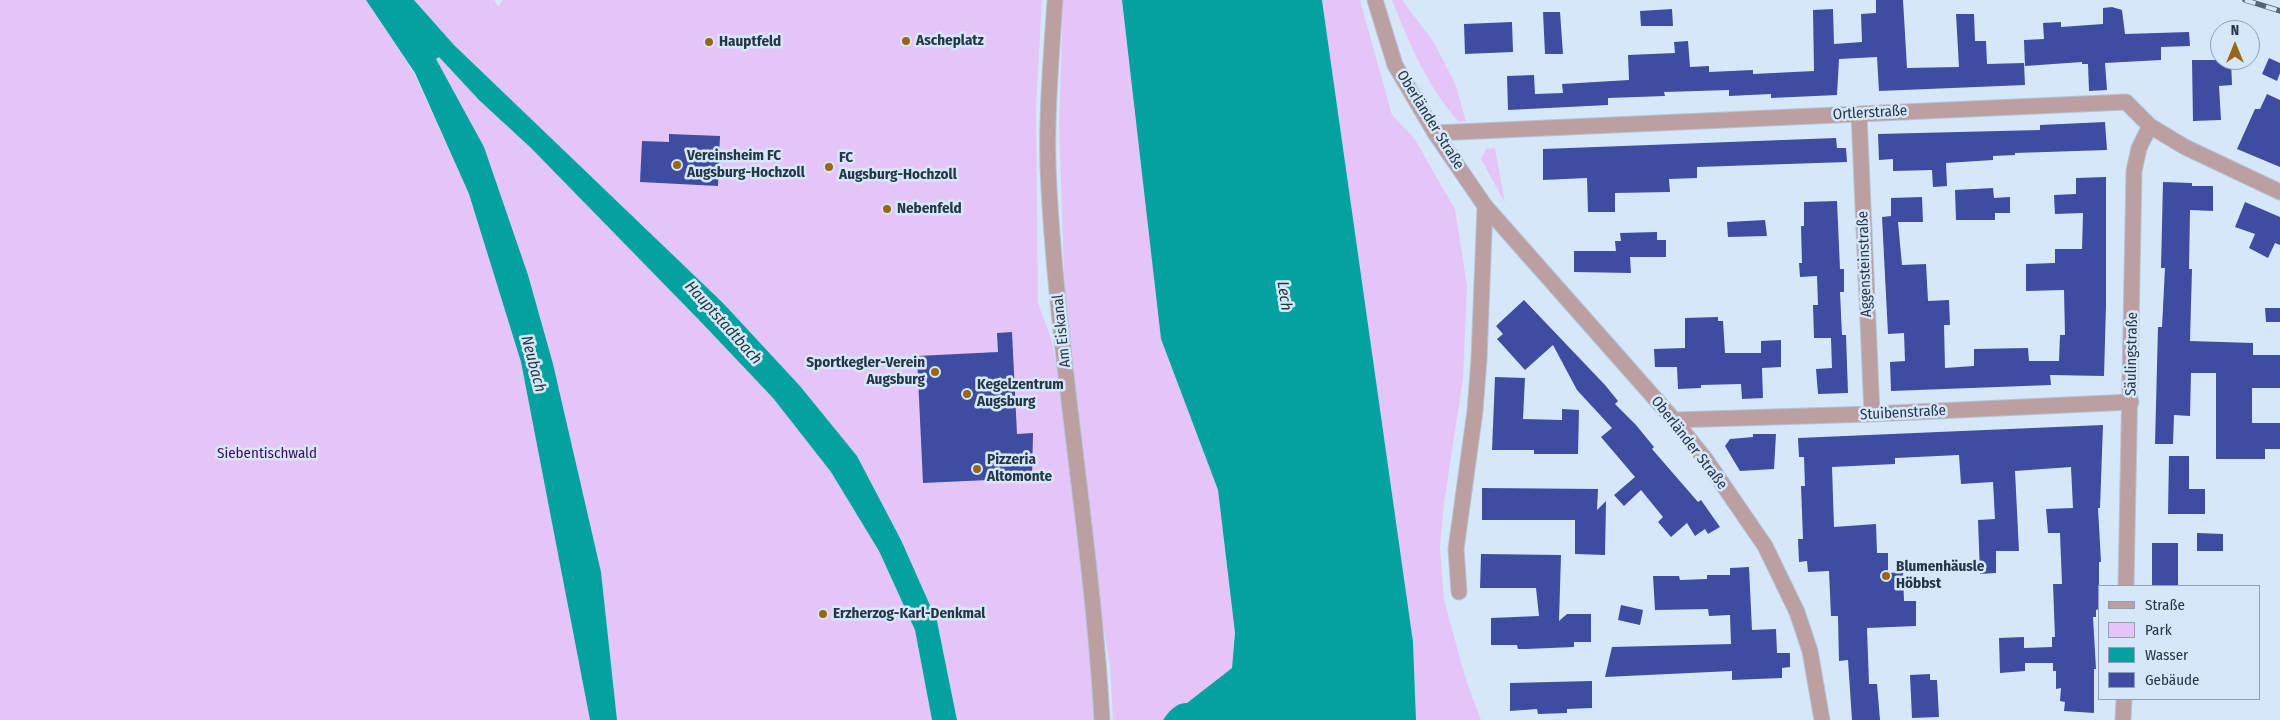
<!DOCTYPE html>
<html>
<head>
<meta charset="utf-8">
<style>
	body { margin:0 }
	#map { position:relative; width:2280px; height:720px; overflow:hidden; background:#d7e7fa; font-family:"Fira Sans Condensed",sans-serif }
	canvas { display:block }
	.legend { position:absolute; left:2098px; top:585px; width:162px; height:115px; box-sizing:border-box; background:#d7e7fa; border:1px solid #90a0b3; margin:0; padding:6px 9px; list-style:none; font-size:15px; color:#263648 }
	.legend li { display:flex; align-items:center; gap:10px; height:25px }
	.legend b { width:25px; border:1px solid #90a0b3 }
	.north { position:absolute; left:2210px; top:20px; width:50px; height:50px; box-sizing:border-box; background:#d7e7fa; border:1px solid #90a0b3; border-radius:50%; rotate:0deg; font-size:14px; font-weight:700; line-height:20px; text-align:center; color:#263648 }
	.north::after { content:''; display:block; margin:auto; width:18px; height:22px; background:#976619; clip-path:polygon(50% 0,100% 100%,50% 72%,0 100%) }
</style>
</head>
<body>
<div id="map">
<canvas width="2280" height="720"></canvas>
<ul class="legend">
<li><b style="height:6px;background:#bc9fa1"></b>Straße</li>
<li><b style="height:14px;background:#e5c5f8"></b>Park</li>
<li><b style="height:14px;background:#03a2a0"></b>Wasser</li>
<li><b style="height:14px;background:#3e4ca1"></b>Gebäude</li>
</ul>
<div class="north">N</div>
</div>
<script>
const g = document.querySelector('canvas').getContext('2d');
g.lineJoin = 'round';
function fillPath(path, color) { g.fillStyle = color; g.fill(path, 'evenodd'); }
function strokePath(path, color, width, dash) { g.strokeStyle = color; g.lineWidth = width; g.lineCap = dash ? 'butt' : 'round'; g.setLineDash(dash || []); g.stroke(path); }
function write(font, color, halo, rows, align = 'center') {
  g.font = font + ' "Fira Sans Condensed",sans-serif'; g.lineWidth = 5; g.setLineDash([]); g.textBaseline = 'middle'; g.strokeStyle = halo; g.fillStyle = color; for (const [text, x, y, turn = 0] of rows) {
    g.save(); g.translate(x, y); g.rotate((+turn || 0) * Math.PI / 180); g.textAlign = isNaN(turn) ? turn : align; if (halo) g.strokeText(text, 0, 0); g.fillText(text, 0, 0); g.restore();
  }
}
fillPath(new Path2D(`
	M0 0H366L414 73 469 194 521 362 590 720H0Z
	M414 0H494L498 7 503 0H1042L1036 108 1038 303 1052 341 1078 493 1099 720H957L937 621 901 540 857 456 800 386 723 303 454 45Z
	M1063 0H1122L1161 339 1218 490 1235 633 1232 668 1187 703C1177 702 1168 712 1163 720H1113L1110 666 1098 595 1065 304 1059 126Z
	M1322 0H1360L1392 115 1414 138 1455 209 1467 286 1463 379 1444 503 1440 547 1444 600 1466 680 1481 720H1416L1413 642Z
	M1392 0H1402L1433 41 1455 83 1466 121 1459 122C1428 88 1409 43 1392 0Z
	M439 57 479 100 531 148 700 321 773 398 831 472 879 551 915 630 932 720H617L601 572 435 59Z
	M1495 148 1505 203 1481 159 1486 149Z`), '#e5c5f8');
fillPath(new Path2D(`
	M366 0H414L454 45 723 303 800 386 857 456 901 540 937 621 957 720H932L915 630 879 551 831 472 773 398 700 321 531 148 479 100 439 57 436 59 484 147 528 275 553 364 601 572 617 720H590L521 362 469 194 415 73Z
	M1122 0H1322L1413 642 1416 720H1163C1168 712 1177 702 1187 703L1232 668 1235 633 1218 490 1161 339Z`), '#03a2a0');
fillPath(new Path2D(`
	M1876 0H1903L1907 68 1959 67 1956 14H1974L1975 41H1986L1987 64 2024 63 2025 85 1879 91 1877 57 1839 59 1837 95 1771 98V94L1729 96V90L1664 92 1665 96 1608 98V105L1508 110 1507 76 1534 75 1535 94 1563 93 1562 84 1629 80 1628 55 1675 53 1674 42 1688 41 1690 67 1709 66V72L1753 70V74L1814 71 1813 10 1833 9 1834 44 1862 42 1861 14 1876 13Z
	M2112 7 2122 10 2125 34 2189 32 2190 46 2161 47V60L2105 63 2107 90 2089 91 2088 64H2082V62L2025 66 2024 40 2044 39 2043 23 2061 22V27L2103 24V8Z
	M1672 9 1673 26H1641L1640 11Z
	M1543 12H1560L1563 54H1545Z
	M1512 22 1513 52 1465 54 1464 24Z
	M2269 58 2280 63V73L2277 81 2262 74Z
	M2192 60H2231L2232 85 2219 86 2221 120 2193 121Z
	M2267 94 2280 100V167L2237 149 2255 109H2260Z
	M2105 122 2107 150 2015 153V155L1993 156V160L1946 163 1947 186 1933 187 1932 170 1893 171V159L1879 160 1878 134 2040 130V125Z
	M669 134 720 136 718 186 640 182 642 141 669 142Z
	M1836 138 1837 148H1846L1847 162 1697 167V178L1669 179 1670 192 1615 193V212H1588L1587 178 1543 180V149Z
	M2106 177V305L2104 376 2050 375 2051 385 1891 391 1890 362 1905 361 1904 333 1888 334 1882 217 1891 216V198L1922 197 1923 222H1898L1902 265 1926 264 1928 301 1949 300 1950 325H1944L1945 368 1974 366V349L2028 348 2029 361H2059L2060 335H2065L2064 290 2026 291V264L2055 263V249H2082L2083 213 2055 214 2054 195 2076 194V178Z
	M2163 182 2192 183V186H2213V211L2190 210 2189 269H2192L2190 341 2253 343V355H2280V388H2252V423H2280V449H2265V459H2216V373H2191L2190 416 2174 415 2173 444H2155L2158 327H2162L2165 268H2161Z
	M1993 188 1994 198 2010 197V213H1995V220H1956L1955 190Z
	M1837 201 1840 269H1844V292H1840L1842 335H1846L1848 393 1818 394 1816 369 1832 368 1831 338H1814L1813 305H1818L1817 276 1800 277 1799 263H1802L1801 226H1804V202Z
	M2245 202 2280 217V245L2275 243 2268 258 2249 248 2255 234 2235 227Z
	M1765 220 1767 236 1728 237 1727 222Z
	M1657 232V240H1666V257H1630L1631 273 1574 272V251H1616L1615 241H1621L1620 233Z
	M1524 300 1605 385 1618 401 1615 404 1636 425 1654 447 1652 449 1698 502 1701 500 1720 527 1708 534 1705 529 1695 536 1687 523 1671 537 1658 522 1663 517 1641 490 1624 506 1614 495 1635 477 1601 437 1612 428 1577 390 1553 345 1525 370 1497 339 1503 334 1496 326Z
	M2265 308H2280V322H2266Z
	M1718 317V321H1723L1725 353H1761V341L1781 340V367L1762 368 1763 398 1742 399 1741 384 1701 385V388L1678 389 1677 367H1655L1654 349 1685 348V318Z
	M1012 332 1017 434 1033 433 1032 478 923 483 917 356 998 352 997 333Z
	M1495 377 1525 378 1523 419 1562 420V409L1579 410 1578 454H1534V450H1492Z
	M2103 425 2100 508H2098L2101 562H2099V609L2096 610V617H2093L2096 669H2094V713L2064 711 2065 702 2060 701 2061 688 2056 689V671H2053V663H2025V671L2000 673 1999 638 2024 637V648L2052 647V637H2055L2053 584H2062L2060 533H2048L2046 509 2073 508 2071 467 2015 471 2019 551H1996V573L1980 574 1978 520 1995 519 1993 482 1961 484 1959 455 1895 458V464L1832 467 1834 527 1876 524 1877 553H1888V573L1903 572 1904 601H1916V626L1867 628 1869 684H1877L1880 720H1852L1848 660 1839 661 1838 616H1831L1829 571 1808 572 1807 561 1799 562 1798 539H1803L1801 486H1805L1804 457H1799L1798 438Z
	M1753 434H1776L1774 469 1740 471 1725 446 1730 439 1753 437Z
	M2169 456H2189V489H2205V514H2168Z
	M1482 488 1598 489 1597 510 1606 501 1605 555 1575 554V520H1482Z
	M2197 533 2223 534V551H2197Z
	M2152 543H2178V585H2152Z
	M1481 554 1561 555 1559 621 1567 614H1591V642H1574V647L1526 649H1518L1517 645H1491V618L1539 616 1536 588H1480Z
	M1749 567 1752 630 1776 629 1777 653H1790V667L1782 668V678L1732 680V671L1605 677 1612 647 1731 644 1730 615 1709 616 1708 609 1655 610 1653 576H1679L1680 580 1707 579V575H1730V568Z
	M1621 605 1643 610 1640 625 1618 620Z
	M1930 674V680H1937L1939 717 1912 718 1910 675Z
	M1592 681V708L1567 709V713L1538 714 1537 709 1510 711V683Z`), '#3e4ca1');
const minor = new Path2D(`
	M1055 0C1051 63 1045 126 1049 189 1059 367 1092 542 1102 720
	M1375 0 1395 65 1435 133 1485 206 1674 420 1706 460 1765 546 1797 612 1810 651 1822 720
	M1859 114 1872 414
	M1435 133 2126 102 2150 126 2185 147 2280 192
	M1674 420 1872 414 2131 402
	M2126 586 2134 171 2139 148 2150 126
	M1459 592 1456 549 1475 411 1479 359 1485 206
	M2123 720 2124 699`);
strokePath(minor, '#b4c4d6', 17);
strokePath(minor, '#bc9fa1', 15);
const rail = new Path2D(`
	M2245 0 2280 11`);
strokePath(rail, '#556578', 5.5);
strokePath(rail, '#d7e7fa', 4, [11]);
for (const [x, y, r, color] of [
	[906,41,5,"#976619"],
	[709,42,5,"#976619"],
	[677,165,5,"#976619"],
	[829,167,5,"#976619"],
	[887,209,5,"#976619"],
	[935,372,5,"#976619"],
	[967,394,5,"#976619"],
	[977,469,5,"#976619"],
	[1886,576,5,"#976619"],
	[823,614,5,"#976619"]
]) { const dot = new Path2D(); dot.arc(x, y, r, 0, 2 * Math.PI); g.fillStyle = color; g.fill(dot); strokePath(dot, '#d7e7fa', 2); }
write('bold 15px', '#263648', '#d7e7fa', [
	["Ascheplatz",916,41],
	["Hauptfeld",719,42],
	["Vereinsheim FC",687,156],
	["Augsburg-Hochzoll",687,173],
	["FC",839,158],
	["Augsburg-Hochzoll",839,175],
	["Nebenfeld",897,209],
	["Sportkegler-Verein",925,363,"right"],
	["Augsburg",925,380,"right"],
	["Kegelzentrum",977,385],
	["Augsburg",977,402],
	["Pizzeria",987,460],
	["Altomonte",987,477],
	["Blumenhäusle",1896,567],
	["Höbbst",1896,584],
	["Erzherzog-Karl-Denkmal",833,614]
], 'left');
write('15px', '#263648', '#d7e7fa', [
	["Ortlerstraße",1870,113,-3],
	["Oberländer Straße",1430,120,58],
	["Aggensteinstraße",1865,264,-92],
	["Am Eiskanal",1062,331,-96],
	["Säulingstraße",2132,354,-89],
	["Stuibenstraße",1903,413,-3],
	["Oberländer Straße",1689,443,52]
]);
write('15px', '#430a5b', '#d7e7fa', [
	["Siebentischwald",267,454]
]);
write('italic 16px', '#1c3837', '#d7e7fa', [
	["Lech",1284,296,82],
	["Hauptstadtbach",723,323,48],
	["Neubach",533,364,75]
]);
</script>
</body>
</html>
